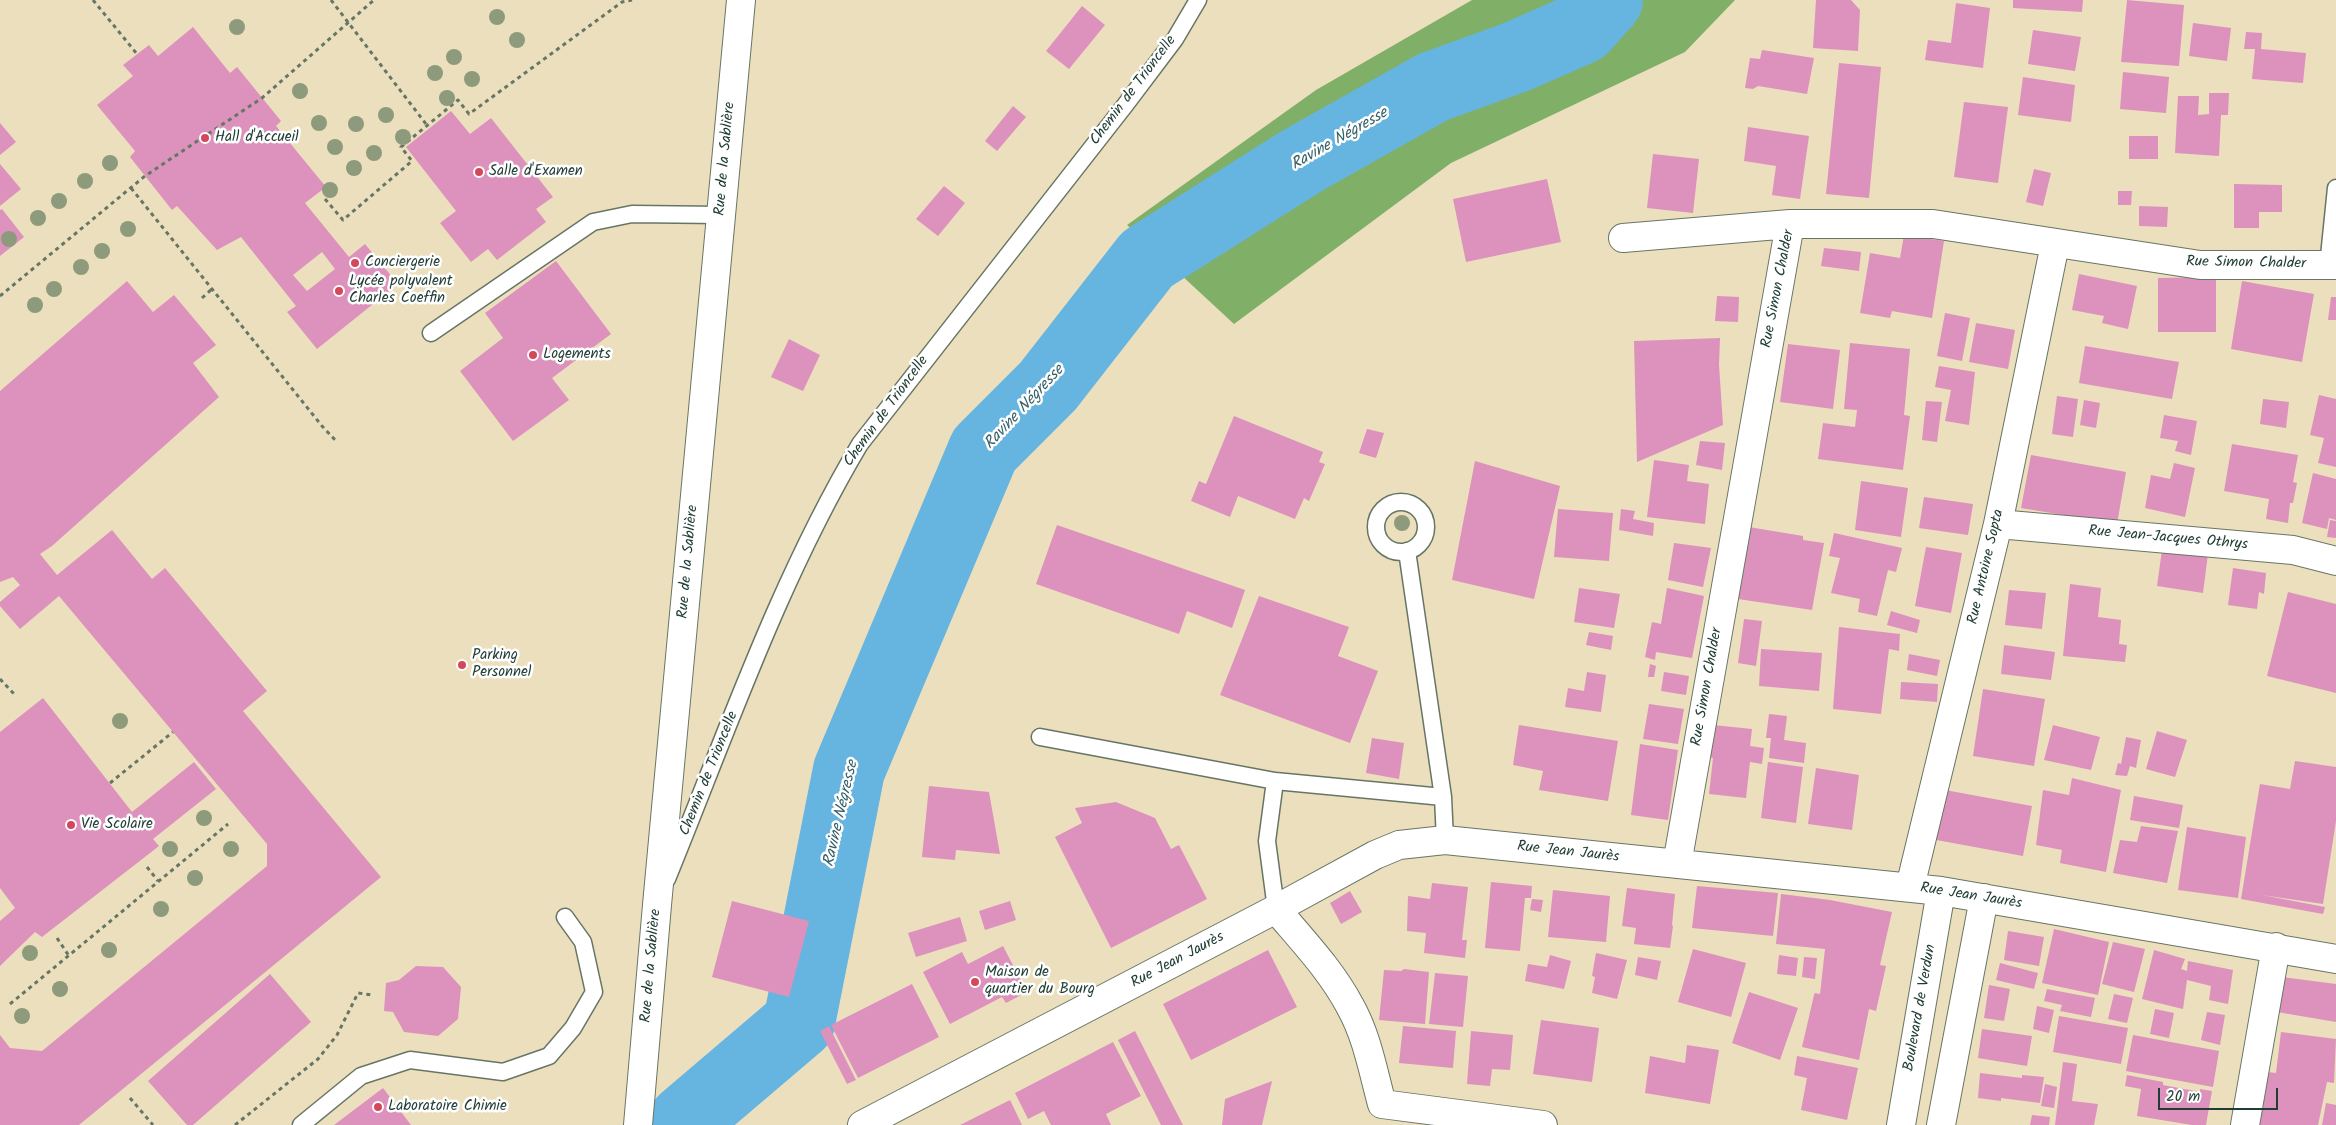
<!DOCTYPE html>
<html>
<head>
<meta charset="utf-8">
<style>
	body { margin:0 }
	#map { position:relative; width:2336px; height:1125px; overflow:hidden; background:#ecdfbd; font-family:Kalam,sans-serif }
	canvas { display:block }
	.scale { position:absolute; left:2158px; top:1088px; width:120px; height:22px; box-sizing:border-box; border:2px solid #1f3d34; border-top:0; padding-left:6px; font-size:15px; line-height:18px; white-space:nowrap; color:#1f3d34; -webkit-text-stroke:4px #fff; paint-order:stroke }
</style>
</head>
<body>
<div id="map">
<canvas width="2336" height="1125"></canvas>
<div class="scale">20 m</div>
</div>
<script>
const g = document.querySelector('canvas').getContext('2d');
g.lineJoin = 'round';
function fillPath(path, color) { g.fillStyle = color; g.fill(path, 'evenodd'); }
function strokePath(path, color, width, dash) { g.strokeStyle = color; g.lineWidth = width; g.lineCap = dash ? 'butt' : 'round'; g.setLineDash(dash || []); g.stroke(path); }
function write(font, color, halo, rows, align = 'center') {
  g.font = font + ' Kalam,sans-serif'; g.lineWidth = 5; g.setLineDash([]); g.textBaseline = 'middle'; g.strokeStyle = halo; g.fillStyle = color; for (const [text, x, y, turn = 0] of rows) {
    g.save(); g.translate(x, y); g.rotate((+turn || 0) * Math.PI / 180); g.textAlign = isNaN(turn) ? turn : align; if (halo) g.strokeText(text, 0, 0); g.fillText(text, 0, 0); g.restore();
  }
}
fillPath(new Path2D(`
	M1472 0H1735L1685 52 1451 163 1234 324 1127 225 1316 90Z`), '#80b068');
strokePath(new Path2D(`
	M684 1121 799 1023 849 770 984 450 1048 386 1147 259 1300 162 1433 87 1516 57 1582 28 1607 0`), '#66b4e0', 72);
fillPath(new Path2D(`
	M1816 0H1851L1860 10 1858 51 1813 48Z
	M2013 0H2083L2082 12 2013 8Z
	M2127 0 2184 5 2179 66 2121 62Z
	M1956 3 1990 8 1983 68 1925 60 1928 40 1951 43Z
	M1082 6 1105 25 1069 69 1046 51Z
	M2193 23 2231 28 2227 61 2189 56Z
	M193 27 230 73 237 67 281 121 276 126 326 187 305 203 349 257 365 244 398 284 317 349 287 312 296 306 241 237 217 250 177 206 172 210 130 157 135 151 97 105 133 76 123 65 149 45 158 56ZM322 252 335 269 307 291 293 275Z
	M2033 30 2081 37 2075 71 2028 64Z
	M2246 32 2262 33 2261 49 2306 53 2303 83 2252 79 2255 49H2244Z
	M1762 50 1814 58 1807 94 1758 86 1753 89 1745 88 1750 58 1760 59Z
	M1839 63 1881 67 1869 198 1826 194Z
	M2123 72 2169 77 2166 113 2120 109Z
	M2023 77 2075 85 2071 122 2018 115Z
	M2209 93H2229L2228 115H2221L2219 156 2175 153 2178 96H2199L2198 115 2209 114Z
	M1964 102 2008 107 1998 183 1954 177Z
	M1013 106 1026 117 997 151 985 141Z
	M451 111 470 134 491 118 553 197 536 209 546 222 497 260 488 249 471 262 440 223 456 211 406 147Z
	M0 123 16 142 0 155Z
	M1748 127 1809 136 1800 199 1772 195 1776 166 1744 161Z
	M2129 136H2158V159H2129Z
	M1653 154 1699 159 1693 213 1647 208Z
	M0 164 21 189 0 206Z
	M2034 169 2051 173 2043 206 2026 202Z
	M1547 179 1561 242 1466 262 1453 199Z
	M2234 184 2282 185V212H2259V228H2234Z
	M944 186 965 203 938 236 916 219Z
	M2118 191H2132L2131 205H2118Z
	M2139 206 2168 207 2167 227 2139 226Z
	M2 209 24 237 0 256V210Z
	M1904 235 1944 241 1932 318 1892 311 1890 318 1860 313 1870 253 1900 258Z
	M1824 248 1861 252 1859 271 1821 266Z
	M556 261 611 334 552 378 569 400 513 441 460 371 503 338 485 313Z
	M2079 274 2137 286 2128 329 2102 323 2104 316 2072 310Z
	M2216 277V332H2158V278Z
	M127 281 153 312 174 295 216 345 193 363 219 397 52 546 40 554 57 575 112 530 152 579 165 568 267 691 243 711 381 877 79 1125H0V1035L10 1048 42 1051 267 866V844L59 596 20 629 0 606V602L20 585 13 577 0 582V391Z
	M2242 281 2314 294 2302 362 2231 349Z
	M1717 296 1739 297 1738 322 1715 321Z
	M2331 297H2336V320H2328Z
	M1945 313 1970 318 1962 361 1937 356Z
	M1976 323 2015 330 2008 369 1969 362Z
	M1720 338 1719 365 1723 425 1637 462 1634 341Z
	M789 339 820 355 803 391 771 377Z
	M1850 343 1910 349 1904 415 1910 416 1903 470 1818 459 1823 423 1855 427 1857 410 1844 409Z
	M1788 344 1840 350 1833 409 1780 402Z
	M2085 346 2179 362 2172 399 2079 383Z
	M1939 366 1975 372 1969 425 1945 421 1951 390 1935 387Z
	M2319 395 2336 399V467L2318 463 2324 438 2310 435Z
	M2057 396 2078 399 2073 437 2052 434Z
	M2263 399 2289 402 2286 428 2260 424Z
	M2084 400 2100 403 2096 428 2080 425Z
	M1926 401 1942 402 1937 442 1922 440Z
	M2164 415 2197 421 2191 455 2175 451 2178 441 2160 438Z
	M1234 416 1323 452 1319 462 1325 464 1309 501 1304 498 1295 519 1238 496 1230 517 1191 501 1199 481 1206 484Z
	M1367 429 1384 433 1376 458 1359 453Z
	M1700 441 1725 443 1722 470 1696 465Z
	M2232 444 2298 455 2293 482 2297 483 2293 503H2290L2288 523 2266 519 2269 499 2224 491Z
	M2031 455 2126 472 2117 524 2021 508Z
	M1654 460 1689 465 1687 481 1709 484 1705 524 1647 517Z
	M1475 461 1560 486 1534 599 1452 580Z
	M2174 463 2195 468 2185 517 2145 508 2151 475 2170 479Z
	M2313 473 2336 479V520L2329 518 2327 529 2302 523Z
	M1861 481 1908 488 1901 537 1855 530Z
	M1924 497 1973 504 1968 535 1919 528Z
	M1558 509 1613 513 1609 561 1554 557Z
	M1621 509 1635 511 1633 519 1654 523 1653 536 1619 530Z
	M2330 520 2336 521V538L2327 537Z
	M1057 525 1245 590 1232 628 1187 611 1179 634 1036 584Z
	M1749 527 1803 536V540L1824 543 1812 610 1738 599Z
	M1834 533 1902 548 1896 572 1888 570 1877 616 1858 612 1860 599 1831 593 1840 558 1829 556Z
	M1674 543 1711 548 1703 587 1668 580Z
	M1926 547 1962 553 1951 613 1915 606Z
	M2162 550 2208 554 2203 593 2157 586Z
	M2233 568 2266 573 2264 594 2259 592 2257 609 2228 605Z
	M2070 584 2101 588 2098 617 2121 620 2119 644 2127 645 2125 662 2063 656Z
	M1579 588 1620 594 1614 628 1574 622Z
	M1667 588 1704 596 1692 658 1656 652 1655 660 1645 657 1652 622 1661 624Z
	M2009 590 2046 593 2042 629 2005 625Z
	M2288 592 2336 604V693L2267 676Z
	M1259 596 1349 627 1338 656 1378 671 1350 743 1220 695Z
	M1891 611 1920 620 1917 633 1887 625Z
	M1744 619 1762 621 1756 666 1738 663Z
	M1839 627 1900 634 1899 651 1889 649 1881 714 1833 709Z
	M1589 632 1613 636 1611 650 1586 645Z
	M2004 645 2055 652 2051 680 2001 674Z
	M1761 649 1822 653 1819 691 1759 686Z
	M1909 654 1940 660 1937 676 1907 670Z
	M1650 664 1656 666 1654 677H1648Z
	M1587 672 1606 675 1601 712 1565 707 1568 688 1584 691Z
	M1664 672 1689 676 1686 695 1661 691Z
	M1901 682 1938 684 1937 702 1900 699Z
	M1983 689 2045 699 2034 766 1973 756Z
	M43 698 132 812 194 762 216 789 153 839 159 846 42 937 35 932 0 966V921L15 908 0 888V732Z
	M1649 704 1684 709 1678 744 1643 739Z
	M1769 714 1787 716 1784 740 1806 743 1804 763 1769 758 1771 738H1766Z
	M1519 725 1618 741 1608 801 1539 790 1543 771 1513 765Z
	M1713 725 1752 729 1750 746 1764 748 1762 764 1750 762 1746 798 1709 794 1713 758 1709 757Z
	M2053 725 2100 737 2091 770 2044 760Z
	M2157 731 2187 740 2175 777 2146 769Z
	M2126 737 2141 740 2136 768 2130 766 2127 776 2115 775 2118 763 2121 764Z
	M1372 738 1404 743 1399 779 1366 773Z
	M1640 744 1678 750 1668 820 1631 815Z
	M2295 761 2336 767V821L2323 904 2262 895 2325 907 2323 914 2241 899 2260 784 2290 789Z
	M1768 762 1803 767 1796 823 1761 818Z
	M1816 768 1859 775 1852 830 1808 824Z
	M2072 778 2121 790 2106 872 2060 863 2062 850 2036 845 2043 790 2069 795Z
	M929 786 989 792 1000 854 956 850 955 860 922 857Z
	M1945 790 2032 806 2023 856 1931 839Z
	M2134 796 2183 805 2179 828 2130 820Z
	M1116 802 1155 818 1171 849 1179 845 1207 899 1111 948 1055 837 1082 823 1075 808Z
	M2141 826 2178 831 2167 883 2113 873 2120 840 2137 842Z
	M2187 827 2246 837 2238 898 2178 890Z
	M1491 882 1532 886 1531 898H1525L1520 951 1485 948Z
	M1432 883 1468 887 1462 940H1467L1465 958 1424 953 1426 933 1407 931 1408 896 1430 899Z
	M1697 886 1778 893 1773 936 1692 928Z
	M1627 888 1675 894 1672 925 1673 926 1670 948 1634 944 1636 928 1622 926Z
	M1553 890 1610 896 1606 942 1548 937Z
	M1350 891 1362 912 1341 924 1330 903Z
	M1781 894 1830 900 1892 912 1880 965 1886 966 1876 1011 1869 1009 1859 1060 1802 1047 1814 995 1815 993 1820 994 1825 949 1776 944Z
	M1532 899 1543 900 1541 912 1530 910Z
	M732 901 809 921 789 997 712 977Z
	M1010 901 1016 920 985 930 979 911Z
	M960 917 967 941 916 957 908 933Z
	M2054 929 2109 942 2098 995 2042 983Z
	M2008 931 2044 937 2039 966 2004 960Z
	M2113 942 2145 949 2134 992 2102 984Z
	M1003 946 1027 992 1006 1003 1002 997 950 1024 923 972 962 952 968 964Z
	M1693 949 1746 963 1731 1017 1678 1002Z
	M1268 950 1297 1007 1191 1060 1163 1004Z
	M2154 950 2185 959 2181 969 2187 971 2188 961 2233 970 2228 1004 2209 1000 2211 986 2187 980 2183 1009 2142 999Z
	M1596 953 1627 960 1617 999 1592 993 1595 977 1592 976Z
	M1550 955 1571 961 1564 989 1525 981 1528 964 1547 967Z
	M1779 955 1798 958 1796 976 1777 974Z
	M1638 957 1661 961 1657 980 1635 975Z
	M1804 957 1817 958 1815 979 1802 977Z
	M2000 963 2038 973 2034 989 1996 980Z
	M416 966 443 967 461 987 458 1019 438 1036 404 1032 393 1012 384 1011 386 983 399 980Z
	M1404 969 1429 972 1425 1024 1379 1020 1384 970 1401 971Z
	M1435 973 1468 976 1463 1027 1429 1024Z
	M270 974 311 1022 193 1125H187L148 1081Z
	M2282 977 2336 984V1022L2277 1012Z
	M912 984 939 1037 858 1078 831 1025Z
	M1989 985 2010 989 2004 1021 1984 1018Z
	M2047 989 2095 998 2091 1017 2060 1011 2062 1005 2044 1001Z
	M1749 992 1798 1008 1780 1060 1732 1043Z
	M2114 994 2133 998 2127 1023 2108 1019Z
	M2037 1006 2054 1010 2049 1033 2033 1029Z
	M2155 1009 2174 1013 2169 1038 2150 1034Z
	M2207 1012 2225 1015 2220 1045 2201 1040Z
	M2059 1016 2128 1028 2121 1064 2053 1052Z
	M1541 1020 1599 1028 1592 1082 1533 1074Z
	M829 1026 856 1080 847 1084 820 1031Z
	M1403 1026 1456 1031 1453 1068 1399 1063Z
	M1982 1029 2032 1036 2027 1066 1978 1058Z
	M1135 1031 1167 1094 1183 1125H1161L1118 1040Z
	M1471 1031 1513 1035 1510 1070 1492 1069 1490 1086 1467 1084Z
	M2281 1032 2336 1039 2334 1083 2327 1082 2318 1125H2255L2267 1072 2276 1073Z
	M2133 1035 2219 1051 2213 1087 2126 1071Z
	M1113 1042 1141 1096 1106 1114 1111 1125H1051L1044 1111 1028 1119 1015 1093Z
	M1687 1045 1719 1050 1710 1104 1645 1093 1650 1056 1685 1063Z
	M1797 1056 1858 1068 1847 1120 1801 1110 1807 1078 1794 1075Z
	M2063 1062 2077 1064 2072 1101 2098 1104 2094 1125H2055Z
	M1980 1073 2022 1078V1075L2044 1077 2040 1103 2001 1098V1101L1978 1098Z
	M2127 1075 2163 1082V1085L2200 1092V1089L2212 1091 2206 1125H2192L2137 1116 2141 1089 2125 1086Z
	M1272 1081 1262 1125H1222L1225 1099Z
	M2045 1084 2057 1087 2054 1108 2041 1106Z
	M383 1088 411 1125H334Z
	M1010 1100 1022 1125H960Z
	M2326 1103 2336 1105V1125H2322Z
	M2032 1115 2050 1117 2049 1125H2030Z`), '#dc92bc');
const lane = new Path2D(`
	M2328 266 2336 188
	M431 333 593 222 632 214 721 215
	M1376 527a25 25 0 1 1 50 0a25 25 0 1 1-50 0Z
	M1407 551 1443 797 1445 840
	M1040 737 1275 781 1443 797
	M1275 781 1267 841 1276 909
	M667 879C727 732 779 580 860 444L1126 104 1175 39 1198 0
	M301 1125 361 1076 410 1060 503 1072 549 1056 573 1028 594 992 583 942 565 917`);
const street = new Path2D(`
	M1623 238 1790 224
	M1998 524 2293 550 2336 561
	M1677 864 1790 224H1933L2200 265H2336
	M1910 887 1998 524 2055 244
	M1276 909C1302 940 1331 970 1350 1006 1367 1036 1373 1071 1382 1104L1543 1125
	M638 1125 657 905 741 0
	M862 1125 1276 909 1375 855 1399 845 1445 840 1941 891 2336 959
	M1901 1125 1941 891
	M1941 1125 1984 898
	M2245 1125 2276 947`);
strokePath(lane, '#677664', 19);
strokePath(street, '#677664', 30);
strokePath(new Path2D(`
	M93 0 137 54
	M331 0 426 124
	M131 188 322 426 337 442
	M325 199 343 220 412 161 401 147 458 100 469 114 622 2 632 0
	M0 296 145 176 262 98 374 0
	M202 298 213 288
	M0 679 15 695
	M110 783 173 732
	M147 867 158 881
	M57 938 69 956
	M10 1004 228 824
	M130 1098 153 1125
	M235 1125 318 1059 337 1035 358 993 372 995`), '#677664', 3, [4, 4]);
strokePath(lane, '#fff', 16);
strokePath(street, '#fff', 28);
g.fillStyle = '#8d9a7b';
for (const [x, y] of [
	[497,17],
	[237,27],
	[517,40],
	[454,57],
	[435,73],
	[472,79],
	[300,91],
	[447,98],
	[386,115],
	[319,123],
	[356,124],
	[403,137],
	[335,147],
	[374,153],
	[110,163],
	[354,168],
	[85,181],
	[330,190],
	[59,201],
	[38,218],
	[128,229],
	[9,239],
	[102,251],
	[81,267],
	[54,289],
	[35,305],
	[1402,523],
	[120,721],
	[204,818],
	[170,849],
	[231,849],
	[195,878],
	[161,909],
	[109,950],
	[30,953],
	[60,989],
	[22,1016]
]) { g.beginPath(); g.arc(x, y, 8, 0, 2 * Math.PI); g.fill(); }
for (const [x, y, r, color] of [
	[205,138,5,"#d1495b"],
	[479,172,5,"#d1495b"],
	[355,263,5,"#d1495b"],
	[339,291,5,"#d1495b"],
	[533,355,5,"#d1495b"],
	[462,665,5,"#d1495b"],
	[71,825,5,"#d1495b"],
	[975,982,5,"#d1495b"],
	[378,1107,5,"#d1495b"]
]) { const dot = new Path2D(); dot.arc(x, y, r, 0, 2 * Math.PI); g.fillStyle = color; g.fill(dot); strokePath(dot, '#fff', 2); }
write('15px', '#1f3d34', '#fff', [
	["Chemin de Trioncelle",1134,91,-53],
	["Rue de la Sablière",726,159,-85],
	["Rue Simon Chalder",2246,264,1],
	["Rue Simon Chalder",1779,289,-79],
	["Chemin de Trioncelle",887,412,-54],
	["Rue Jean-Jacques Othrys",2168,539,5],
	["Rue de la Sablière",689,562,-85],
	["Rue Antoine Sopta",1987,567,-77],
	["Rue Simon Chalder",1708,687,-80],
	["Chemin de Trioncelle",710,774,-68],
	["Rue Jean Jaurès",1568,853,6],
	["Rue Jean Jaurès",1971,897,9],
	["Rue Jean Jaurès",1178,961,-28],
	["Rue de la Sablière",652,966,-85],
	["Boulevard de Verdun",1921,1008,-80]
]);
write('15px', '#1f3d34', '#fff', [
	["Hall d'Accueil",215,138],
	["Salle d'Examen",489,172],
	["Conciergerie",365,263],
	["Lycée polyvalent",349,282],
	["Charles Coeffin",349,299],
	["Logements",543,355],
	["Parking",472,656],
	["Personnel",472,673],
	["Vie Scolaire",81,825],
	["Maison de",985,973],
	["quartier du Bourg",985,990],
	["Laboratoire Chimie",388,1107]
], 'left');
write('italic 16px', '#346168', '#fff', [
	["Ravine Négresse",1340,140,-30],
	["Ravine Négresse",1025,408,-47],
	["Ravine Négresse",842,814,-77]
]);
</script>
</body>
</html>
